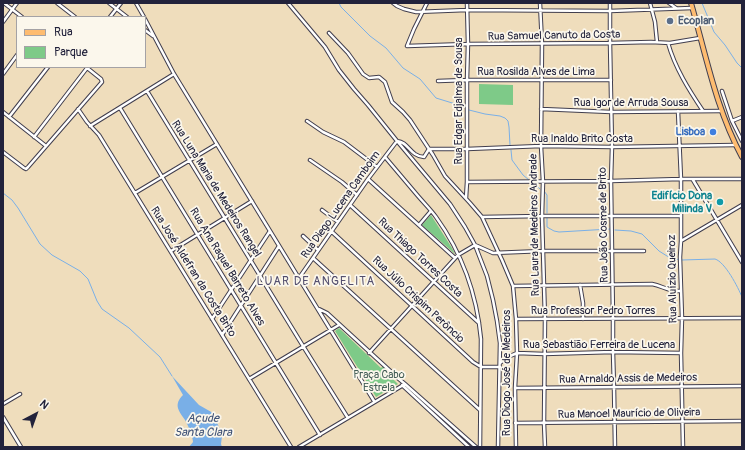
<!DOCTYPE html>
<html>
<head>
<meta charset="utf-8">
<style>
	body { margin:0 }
	#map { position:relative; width:745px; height:450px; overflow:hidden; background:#efddbc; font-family:Pangolin,sans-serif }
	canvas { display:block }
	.frame { position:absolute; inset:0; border:4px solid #22223b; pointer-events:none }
	.legend { position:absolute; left:16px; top:16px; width:130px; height:52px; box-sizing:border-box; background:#fbf7ec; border:1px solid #a4a2a5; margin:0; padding:5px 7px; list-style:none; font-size:12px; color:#22223b }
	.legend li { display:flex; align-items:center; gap:8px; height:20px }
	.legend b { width:20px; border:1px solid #a4a2a5 }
	.north { position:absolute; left:16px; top:394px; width:40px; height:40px; -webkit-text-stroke:3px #fbf7ec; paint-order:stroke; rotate:41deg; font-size:11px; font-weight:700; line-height:16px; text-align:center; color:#22223b }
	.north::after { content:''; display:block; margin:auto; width:14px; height:18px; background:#22223b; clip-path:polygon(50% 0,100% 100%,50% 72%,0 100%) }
</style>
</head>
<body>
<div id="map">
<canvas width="745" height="450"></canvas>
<div class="frame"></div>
<ul class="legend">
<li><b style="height:5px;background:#febc70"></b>Rua</li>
<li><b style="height:11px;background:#7eca88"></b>Parque</li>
</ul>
<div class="north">N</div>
</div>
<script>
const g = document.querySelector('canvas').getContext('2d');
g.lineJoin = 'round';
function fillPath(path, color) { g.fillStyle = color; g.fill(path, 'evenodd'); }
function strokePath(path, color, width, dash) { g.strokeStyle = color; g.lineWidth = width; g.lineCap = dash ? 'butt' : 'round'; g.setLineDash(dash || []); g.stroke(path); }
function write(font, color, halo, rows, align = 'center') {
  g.font = font + ' Pangolin,sans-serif'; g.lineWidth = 3.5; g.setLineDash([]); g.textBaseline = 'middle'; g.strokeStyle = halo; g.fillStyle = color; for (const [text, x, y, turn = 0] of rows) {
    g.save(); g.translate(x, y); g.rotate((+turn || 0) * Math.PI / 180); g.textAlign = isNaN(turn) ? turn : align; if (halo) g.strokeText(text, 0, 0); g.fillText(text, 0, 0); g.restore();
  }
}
fillPath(new Path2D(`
	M479 84 513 85V105L479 104Z
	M431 215 452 248 455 254 422 225Z
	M339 328 381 368 383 366 393 375 391 377 398 384 376 397 335 331Z`), '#7eca88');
fillPath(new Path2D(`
	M172 376 199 405 213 413 221 432 222 436 221 444 222 447H189C190 445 192 444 193 442 193 437 188 425 185 420 179 411 173 405 183 395Z`), '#79afe7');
strokePath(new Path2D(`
	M339 3 341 7 370 36 386 48 403 68 420 79 436 98 462 106
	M702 3 714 32 725 45 737 63 742 68
	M469 110 485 114 500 116 505 118 508 121 509 127 510 145
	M511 150 512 160 523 175 529 180
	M535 184 540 189
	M544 191 547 195V213
	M3 193 12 200 18 208 40 244 52 255 80 271 88 279 97 301 102 309 129 328 160 357 172 376
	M547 218V227L554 231 559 232 610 229
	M615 230 631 231 642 234 659 251 667 256 676 259 682 260 715 259C725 262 738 287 742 297`), '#79afe7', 1);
const street = new Path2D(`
	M4 3 22 17
	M57 3 75 17
	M109 3 127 17
	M136 3 144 17
	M288 3 325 47 339 70 354 89 368 105 397 141 450 204 465 227 475 245 487 276 493 300 497 321 500 343 498 447
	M393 3 397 6 404 9 416 12 467 10 610 11 692 8
	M427 3 414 29 407 46 468 44 610 43 651 42 670 43 700 38
	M540 3 542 44 541 146 543 182 542 216 545 320 544 423 545 447
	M610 3V43L612 147 611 181 613 319V352L614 388 615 447
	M650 3 655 22 657 42
	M669 3 676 8
	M110 17 121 3
	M145 19 174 74 374 401
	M3 22 17 3
	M145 30 153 36
	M329 33 348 53 363 74 369 78 379 77 385 82 392 102 403 112 410 120 433 155 445 176 470 203 482 217 502 260 513 286 516 319 517 353 515 388 516 447
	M668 43C675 68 689 90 703 111
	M3 74 17 55
	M438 81 467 80H611
	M147 91 303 346 348 418
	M722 91 732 121 742 141
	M120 108 320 435
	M78 109 87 122 99 135 291 447
	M541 109 611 112 721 111
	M678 111 681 179V241L680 257 682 318 681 353 683 447
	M3 112 46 146
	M9 117 48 67
	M307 121 323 132 344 142 377 167
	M732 121 742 117
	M90 126 174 74
	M34 137 87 68
	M3 152 24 168 26 169 28 167 102 82 101 79 86 67
	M385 157C396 170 407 183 418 196 424 203 431 210 436 217 462 253 477 296 481 339L480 447
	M310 160 342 182 357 195
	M368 179 455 258
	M693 180 742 262
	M467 182 611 181 681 179H742
	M135 193 217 144
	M466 198 467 182V80L468 44 467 3
	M350 205 479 323
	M322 210 338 222
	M482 217 542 216H680
	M419 225 431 211
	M331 231 473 362 481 367H500
	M303 236 318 250
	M681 241 742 205
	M171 251 252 201
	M313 258 480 410
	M299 278 368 179 397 141C406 142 408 149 415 154 418 156 421 157 424 157L429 149H467L541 146 612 147 735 145
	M580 285 583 303V319
	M513 286 652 284C663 286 669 292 681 291
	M319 309 327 313 399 379 405 384 476 447
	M212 319 270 231
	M517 319 742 318
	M222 335 279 246
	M369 353 458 255 475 245 493 253 543 251H644
	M500 363 508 357 517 353 544 354 613 352 681 353
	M249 379 339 325
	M402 385 469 447
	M515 388 742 386
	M3 404 20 394
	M3 417 21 447
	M515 423 742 421
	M299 447 405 384`);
const primary = new Path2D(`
	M691 3C706 55 716 109 742 157`);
strokePath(street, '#413e4e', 4.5);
strokePath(primary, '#413e4e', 6);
strokePath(street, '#fff', 2.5);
strokePath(primary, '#febc70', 4);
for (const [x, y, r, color] of [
	[670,21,4,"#5c6f8a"],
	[713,132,4,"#3f7fe0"],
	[720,202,4,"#0f9aa8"]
]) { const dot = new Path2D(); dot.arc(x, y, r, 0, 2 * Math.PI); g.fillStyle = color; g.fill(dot); strokePath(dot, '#fbf7ec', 1.5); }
write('bold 11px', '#4e5e75', '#fbf7ec', [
	["Ecoplan",678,21]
], 'left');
write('11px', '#22223b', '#fbf7ec', [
	["Rua Samuel Canuto da Costa",554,36,-1],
	["Rua Rosilda Alves de Lima",536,72],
	["Rua Edgar Edjalma de Sousa",459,101,-90],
	["Rua Igor de Arruda Sousa",631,103],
	["Rua Inaldo Brito Costa",582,139],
	["Rua Luna Maria de Medeiros Rangel",216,189,58],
	["Rua Diego Lucena Camboim",341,205,-55],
	["Rua Laura de Medeiros Andrade",535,225,-91],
	["Rua João Cosme de Brito",604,225,-91],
	["Rua Thiago Torres Costa",420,258,43],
	["Rua Ana Raquel Barreto Alves",227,267,59],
	["Rua José Aldefran da Costa Brito",193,272,58],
	["Rua Aluízio Queiroz",673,279,-91],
	["Rua Júlio Crispim Perôncio",418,300,43],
	["Rua Professor Pedro Torres",593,311],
	["Rua Sebastião Ferreira de Lucena",599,345],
	["Rua Diogo José de Medeiros",507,373,-90],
	["Rua Arnaldo Assis de Medeiros",628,379,-1],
	["Rua Manoel Maurício de Oliveira",629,414,-1]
]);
write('bold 11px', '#366cbe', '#fbf7ec', [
	["Lisboa",705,132]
], 'right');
write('bold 11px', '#0d838f', '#fbf7ec', [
	["Edifício Dona",712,196],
	["Milinda V",712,209]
], 'right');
write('11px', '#425d56', '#fbf7ec', [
	["Praça Cabo",379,375],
	["Estrela",379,388]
]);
g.letterSpacing = '1px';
write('12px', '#524d6d', '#fbf7ec', [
	["LUAR DE ANGELITA",316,282]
]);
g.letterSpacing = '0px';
write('italic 12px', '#405377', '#fbf7ec', [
	["Açude",203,419],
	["Santa Clara",203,433]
]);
</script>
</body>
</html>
